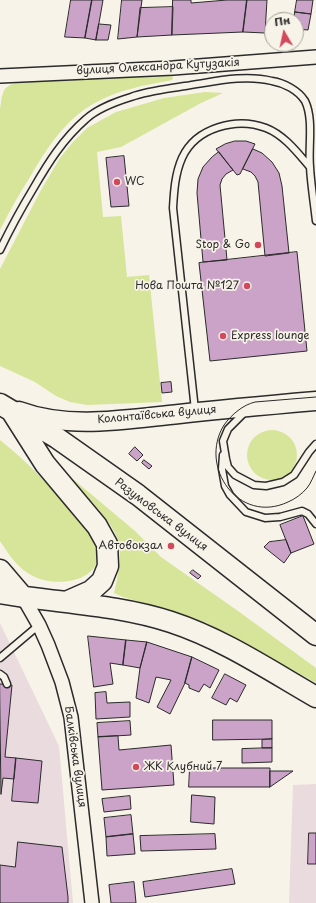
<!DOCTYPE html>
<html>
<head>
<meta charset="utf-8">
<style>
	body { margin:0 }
	#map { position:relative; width:316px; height:903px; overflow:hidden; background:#f7f3e8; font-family:"Playpen Sans",sans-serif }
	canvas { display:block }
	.north { position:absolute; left:264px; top:12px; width:40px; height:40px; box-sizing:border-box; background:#f7f3e8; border:1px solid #a5a39c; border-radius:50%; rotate:351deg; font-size:11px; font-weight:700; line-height:16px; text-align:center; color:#2b2b2b }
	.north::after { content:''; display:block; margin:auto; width:14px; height:18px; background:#d1495b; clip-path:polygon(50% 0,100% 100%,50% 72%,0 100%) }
</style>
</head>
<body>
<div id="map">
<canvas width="316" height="903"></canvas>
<div class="north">Пн</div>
</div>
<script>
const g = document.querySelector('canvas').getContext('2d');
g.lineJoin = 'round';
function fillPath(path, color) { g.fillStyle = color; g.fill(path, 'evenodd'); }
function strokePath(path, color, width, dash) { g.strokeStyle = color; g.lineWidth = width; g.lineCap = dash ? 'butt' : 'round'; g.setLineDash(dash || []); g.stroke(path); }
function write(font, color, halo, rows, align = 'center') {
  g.font = font + ' "Playpen Sans",sans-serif'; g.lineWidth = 3.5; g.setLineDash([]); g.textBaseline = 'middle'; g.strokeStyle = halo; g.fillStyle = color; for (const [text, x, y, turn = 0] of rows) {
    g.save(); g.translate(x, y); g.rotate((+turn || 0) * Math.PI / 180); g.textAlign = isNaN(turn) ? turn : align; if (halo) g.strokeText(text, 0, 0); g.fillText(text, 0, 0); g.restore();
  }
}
fillPath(new Path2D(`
	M0 623 59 746 73 903H0Z
	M316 784V903H289L293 785Z`), '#eadbde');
fillPath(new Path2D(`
	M172 76 173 78 172 80C145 85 117 90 93 104 64 121 47 148 30 177 19 194 9 212 0 230V109C1 104 1 98 3 93 7 81 25 82 35 80Z
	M205 92 223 93 201 103 121 147 97 152 103 217 121 216 127 277 149 275 162 402 87 405 70 402 56 396 35 382 0 366V269L41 190 60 158 73 142 87 128 116 112 164 98Z
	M247 455a25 25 0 1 1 50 0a25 25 0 1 1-50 0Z
	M0 440C28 462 52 488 75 515 83 524 94 535 97 547 106 581 57 588 35 577 19 570 9 555 0 541Z
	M67 474 135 531 161 557 238 611 316 668V683L207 623 178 613 123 597 114 593C118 576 122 557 118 540 113 522 81 490 67 474Z`), '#d6e599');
const building = new Path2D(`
	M71 0H92L85 38 65 37Z
	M92 0H103L96 40 85 38Z
	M122 0H142L137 37 118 39Z
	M173 0H191V3L227 0H247L243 32 172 35Z
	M247 0H267L265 33 243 32Z
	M297 0H313L311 14 295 12Z
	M173 7 172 35 137 37 140 8Z
	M295 12 311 14 308 30 296 29V20H294Z
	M99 24 111 25 108 40H96Z
	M235 141H246L255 144 240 174 237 175 216 149 225 144Z
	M253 149 262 153 272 162 279 173 282 186 289 253 265 256 258 182 255 176 251 172 243 169Z
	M219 152 233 170 226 174 222 179 220 185 227 260 203 262 197 193 198 179 203 167 212 157Z
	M124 156 129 206 111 207 106 158Z
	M297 252 307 351 210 361 199 263Z
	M171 382 172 392 162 393 161 383Z
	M135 447 143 455 137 461 129 454Z
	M144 460 152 466 149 469 142 463Z
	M303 516 314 544 291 553 280 525Z
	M286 540 291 553 284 563 264 547 269 542Z
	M193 570 201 576 198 579 190 573Z
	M88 636 126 640 123 665 110 663 113 684 94 687Z
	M126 640 147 642 140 668 123 665Z
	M147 642 192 657 185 683 170 714 157 707 171 680 156 677 149 703 136 698 140 668Z
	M192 657 219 670 210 688 204 684 199 692 189 688V685L185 683Z
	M225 674 246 685 237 702 230 698 226 705 212 698Z
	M0 684 12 685 5 757 16 758 14 779 3 778 1 794Z
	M106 692 107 703 130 702V717L96 719 95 693Z
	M213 720H272V739L213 740Z
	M130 721 131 735 98 737 97 723Z
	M118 736 119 750 171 745 174 785 102 790 98 737Z
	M272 739V748H262V740Z
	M272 748V762L242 763V749Z
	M16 758 42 761 38 803 12 801Z
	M190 768H270V787H189Z
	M270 771H293L270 787Z
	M192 795 215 797 214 824 191 822Z
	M130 796 131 809 104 812 102 799Z
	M131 815 133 834 106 837 104 818Z
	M309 833H316V864H308Z
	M133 834 135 854 107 856 106 837Z
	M215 834 216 849 141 851 140 836Z
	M18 842 62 847 68 897V903H0V865L15 867Z
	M232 869 235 884 145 897 143 882Z
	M134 882 136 903H111L109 885Z`);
fillPath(building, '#cba2c8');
strokePath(building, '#2b2b2b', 1);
const service = new Path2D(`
	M0 250C10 229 21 209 33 189 48 163 63 139 86 119 98 108 115 102 131 97 148 91 167 89 185 86 213 82 244 74 272 81 284 83 298 90 305 101 314 119 308 148 310 167 311 185 314 203 316 221
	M195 410 173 208C174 191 175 174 182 158 196 127 237 117 266 128 284 135 297 152 309 166
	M244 413 228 429 223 441 226 459 228 467 235 475 254 485 266 486 283 482 294 475 309 452 316 444
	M223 455 222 469 225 486 230 495 246 512 265 518 280 517 302 511 308 514 316 524
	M0 658 39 625
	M0 674 4 677 7 684`);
const minor = new Path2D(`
	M0 76 173 68 316 57
	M23 597 39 625 48 645 62 682 71 717 92 903`);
const secondary = new Path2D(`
	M19 411C70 430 128 419 179 414 225 409 270 405 316 401`);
const primary = new Path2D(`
	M0 404 57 438 138 495 316 635
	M12 412 45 464 97 526 107 544 108 566 102 581 91 591 66 602
	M0 570 23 597
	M0 593C57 603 116 604 171 622 223 639 269 670 316 697`);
strokePath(service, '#2b2b2b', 9);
strokePath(minor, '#2b2b2b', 16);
strokePath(secondary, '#2b2b2b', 21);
strokePath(primary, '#2b2b2b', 23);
strokePath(service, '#f7f3e8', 6);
strokePath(minor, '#f7f3e8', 13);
strokePath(secondary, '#f7f3e8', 18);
strokePath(primary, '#f7f3e8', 20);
strokePath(new Path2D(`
	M316 397 255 402C243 405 232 414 224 425 198 467 239 525 288 502 295 499 302 494 307 488 311 483 313 477 316 471`), '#2b2b2b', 1);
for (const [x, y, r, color] of [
	[117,182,4,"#d1495b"],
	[258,245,4,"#d1495b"],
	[247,286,4,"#d1495b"],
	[223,336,4,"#d1495b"],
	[171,546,4,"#d1495b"],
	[136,767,4,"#d1495b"]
]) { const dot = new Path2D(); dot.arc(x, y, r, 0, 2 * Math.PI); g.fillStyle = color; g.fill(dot); strokePath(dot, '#f7f3e8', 1.5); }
write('11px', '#2b2b2b', '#f7f3e8', [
	["вулиця Олександра Кутузакія",158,67,-3],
	["Колонтаївська вулиця",157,415,-5],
	["Разумовська вулиця",161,515,37],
	["Балківська вулиця",75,757,82]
]);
write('11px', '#2b2b2b', '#f7f3e8', [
	["WC",125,182],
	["Stop & Go",250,245,"right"],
	["Нова Пошта №127",239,286,"right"],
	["Express lounge",231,336],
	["Автовокзал",163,546,"right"],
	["ЖК Клубний 7",144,767]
], 'left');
</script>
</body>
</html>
